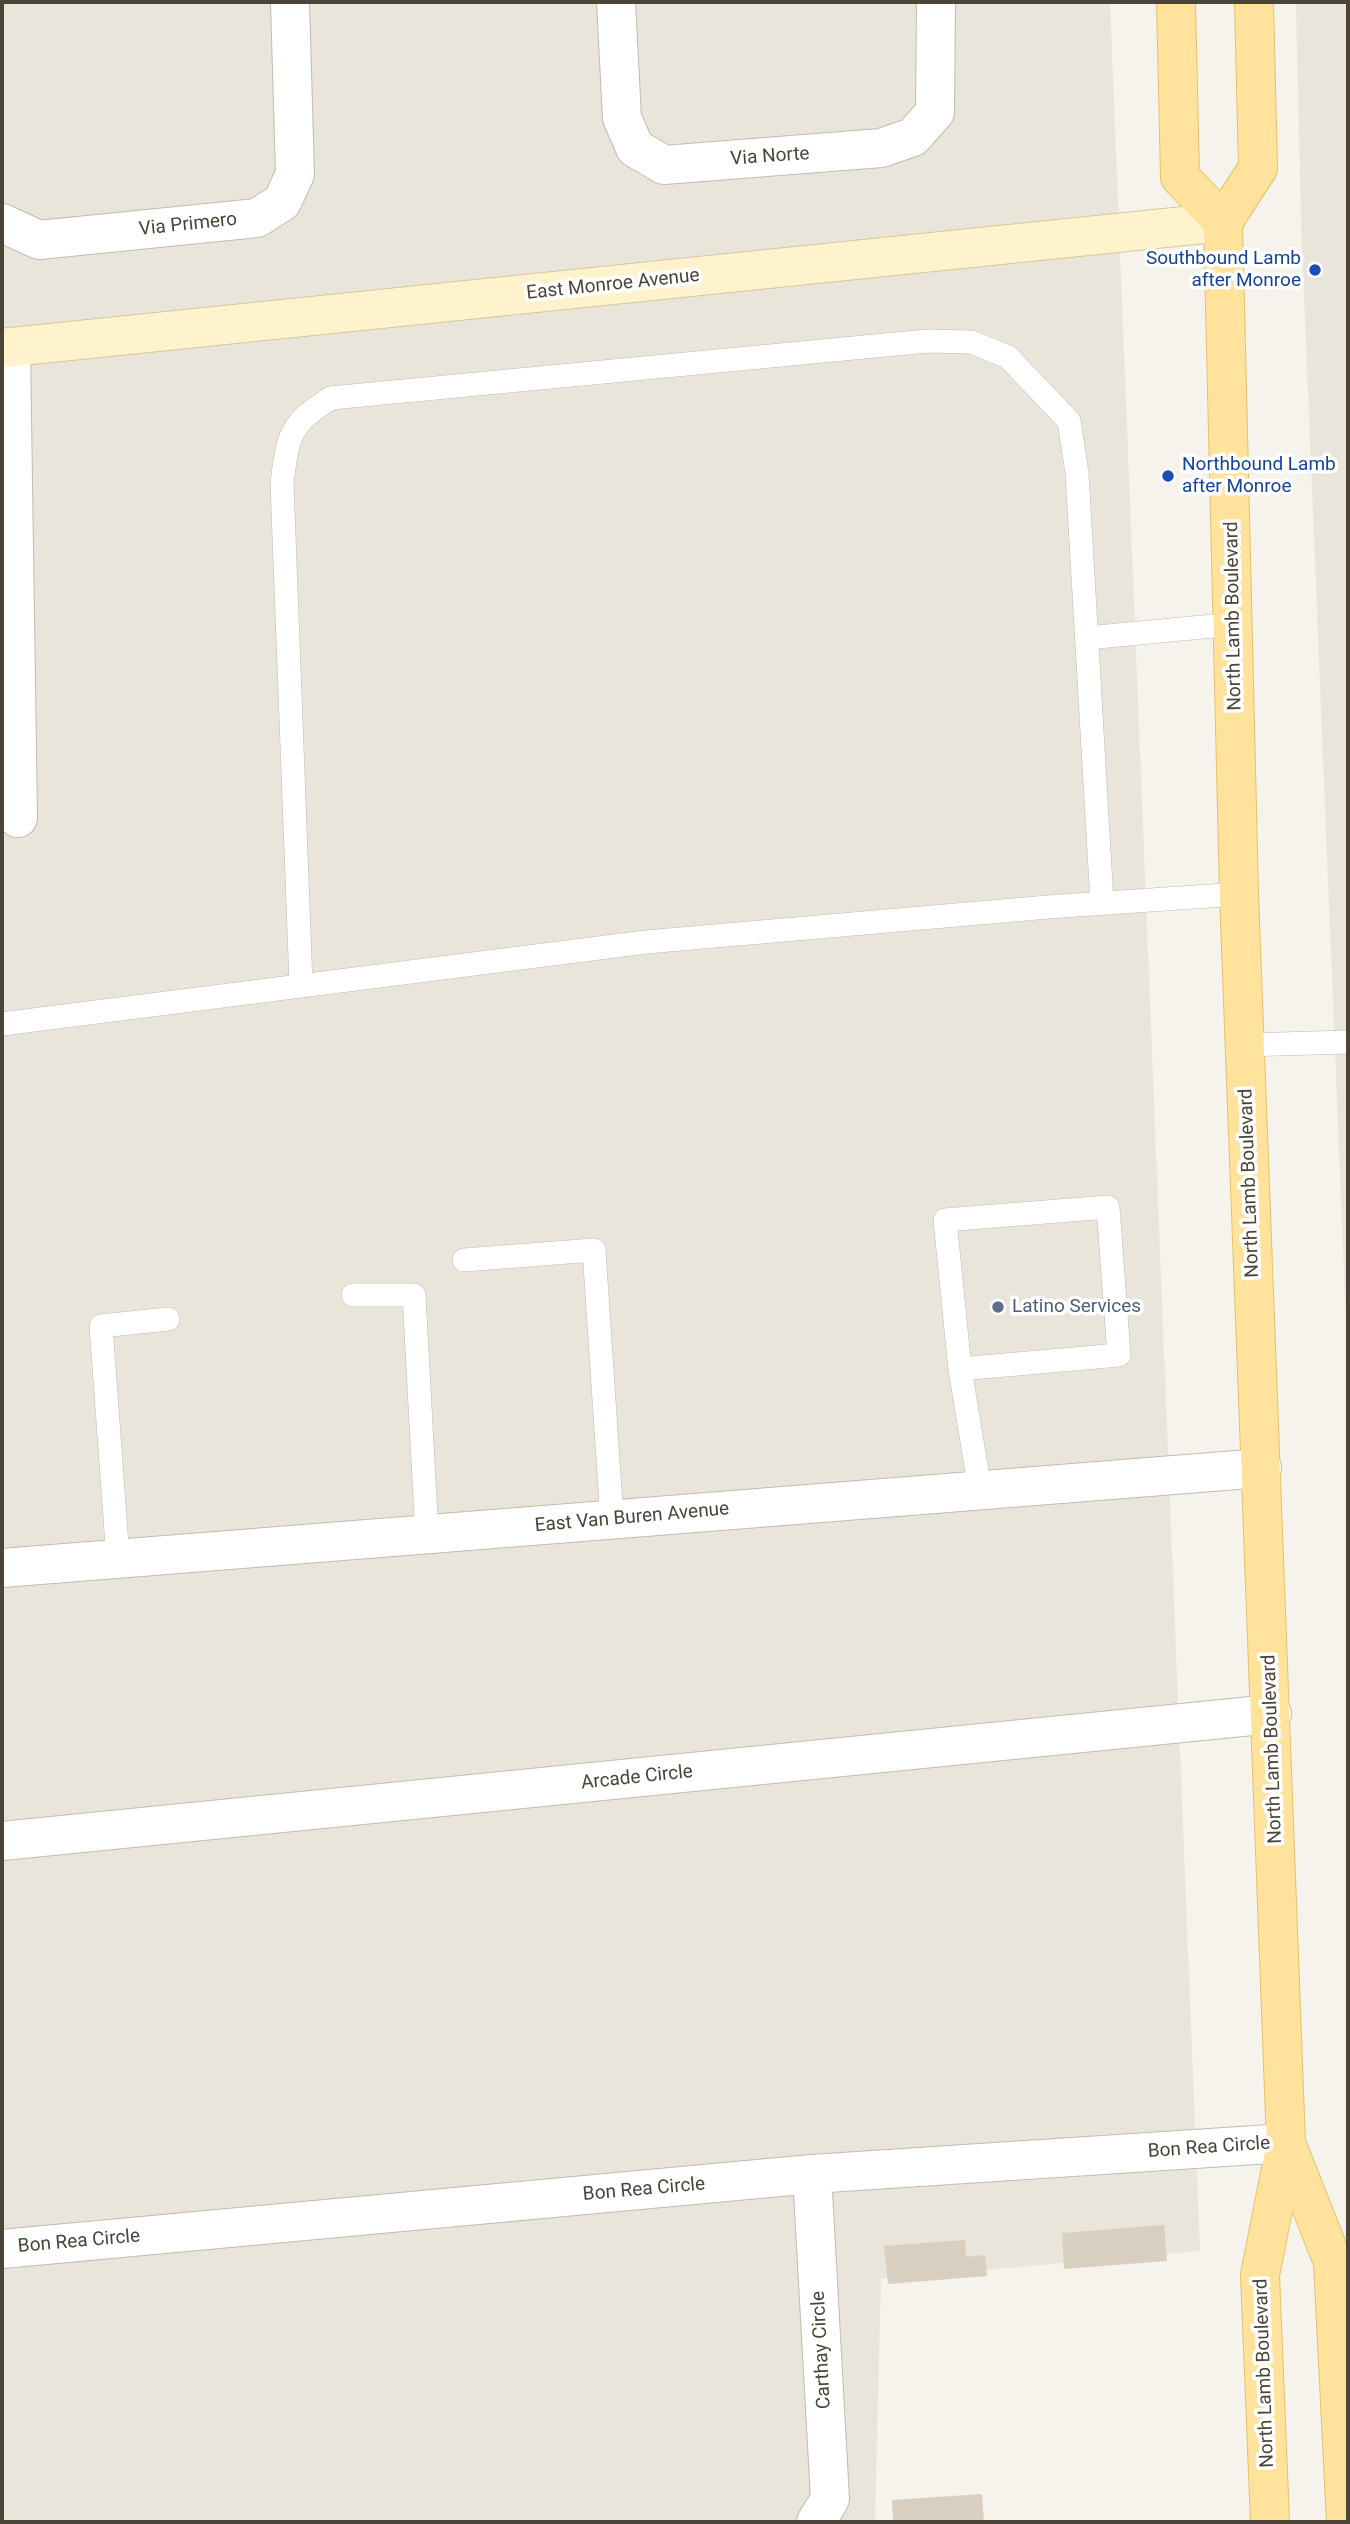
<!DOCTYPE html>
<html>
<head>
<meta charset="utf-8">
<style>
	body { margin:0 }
	#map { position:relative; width:1350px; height:2524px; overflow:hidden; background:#f6f3ec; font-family:Roboto,sans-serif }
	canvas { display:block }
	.frame { position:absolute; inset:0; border:4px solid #4b4439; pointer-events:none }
</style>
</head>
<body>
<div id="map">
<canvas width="1350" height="2524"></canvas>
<div class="frame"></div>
</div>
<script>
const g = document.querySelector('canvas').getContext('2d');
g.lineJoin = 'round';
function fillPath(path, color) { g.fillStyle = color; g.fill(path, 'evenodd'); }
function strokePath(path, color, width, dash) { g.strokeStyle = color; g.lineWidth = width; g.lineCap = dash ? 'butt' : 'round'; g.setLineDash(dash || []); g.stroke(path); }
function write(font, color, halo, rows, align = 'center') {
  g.font = font + ' Roboto,sans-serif'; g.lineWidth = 7; g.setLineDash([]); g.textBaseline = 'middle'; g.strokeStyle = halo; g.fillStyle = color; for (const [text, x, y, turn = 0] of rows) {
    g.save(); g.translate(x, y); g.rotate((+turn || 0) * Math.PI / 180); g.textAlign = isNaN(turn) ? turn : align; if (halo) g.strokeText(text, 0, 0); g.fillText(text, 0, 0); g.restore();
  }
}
fillPath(new Path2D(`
	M2 2H1110L1200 2251 881 2279 875 2522H2Z
	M1296 2H1348V1369L1301 221Z`), '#eae5da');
fillPath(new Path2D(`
	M1164 2225 1167 2261 1064 2269 1062 2233Z
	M965 2240 966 2257 985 2255 987 2276 888 2284 884 2246Z
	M982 2494 984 2522H893L892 2500Z`), '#d8cfc1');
const lane = new Path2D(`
	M1087 638 1234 624
	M301 984 282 483C288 436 289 424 331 398L927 341 971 342 1008 357 1069 421 1077 473 1102 903
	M2 1024 646 942 1048 907 1239 894
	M1245 1045 1348 1042
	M1108 1207 1119 1355 960 1369 945 1220Z
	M464 1260 594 1250 612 1520
	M353 1295H414L427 1535
	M960 1369 980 1490
	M118 1559 101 1326 168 1319`);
const street = new Path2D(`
	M616 2 622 118 635 148 664 165 881 148 913 137 935 112 936 2
	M2 223 39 240 257 218 282 202 295 174 290 2
	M11 347 18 818
	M2 1568 1262 1468
	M2 1841 1272 1714
	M812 2174 830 2499 816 2522
	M2 2249 812 2174 1286 2143`);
const secondary = new Path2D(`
	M2 348 1223 222`);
const primary = new Path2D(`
	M1176 2 1180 177 1223 222
	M1254 2 1258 168 1223 222 1239 894 1286 2143 1260 2275 1270 2522
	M1286 2143 1333 2262 1346 2522`);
strokePath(lane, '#c2bbae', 24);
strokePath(street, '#c2bbae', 40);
strokePath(secondary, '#d6c79b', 40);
strokePath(primary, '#e6c16a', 40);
strokePath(lane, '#fff', 23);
strokePath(street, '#fff', 38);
strokePath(secondary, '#fff3cd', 38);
strokePath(primary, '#ffe39c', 38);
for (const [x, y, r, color] of [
	[1315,270,7,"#1a4fb4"],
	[1168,476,7,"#1a4fb4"],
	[998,1307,7,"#5c6f8a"]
]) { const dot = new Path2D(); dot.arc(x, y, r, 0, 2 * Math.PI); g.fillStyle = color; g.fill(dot); strokePath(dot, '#fff', 2.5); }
write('19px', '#4b4439', '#fff', [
	["Via Norte",770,157,-4],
	["Via Primero",188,225,-6],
	["East Monroe Avenue",613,285,-6],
	["North Lamb Boulevard",1234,616,-91],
	["North Lamb Boulevard",1250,1183,-92],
	["East Van Buren Avenue",632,1518,-5],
	["North Lamb Boulevard",1273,1749,-92],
	["Arcade Circle",637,1778,-6],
	["Bon Rea Circle",1209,2148,-4],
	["Bon Rea Circle",644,2190,-5],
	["Bon Rea Circle",79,2242,-5],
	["Carthay Circle",822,2350,-93],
	["North Lamb Boulevard",1265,2373,-92]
]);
write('19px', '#164399', '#fff', [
	["Southbound Lamb",1301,259],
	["after Monroe",1301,281],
	["Northbound Lamb",1182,465,"left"],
	["after Monroe",1182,487,"left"]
], 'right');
write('19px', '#4e5e75', '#fff', [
	["Latino Services",1012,1307]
], 'left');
</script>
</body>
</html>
